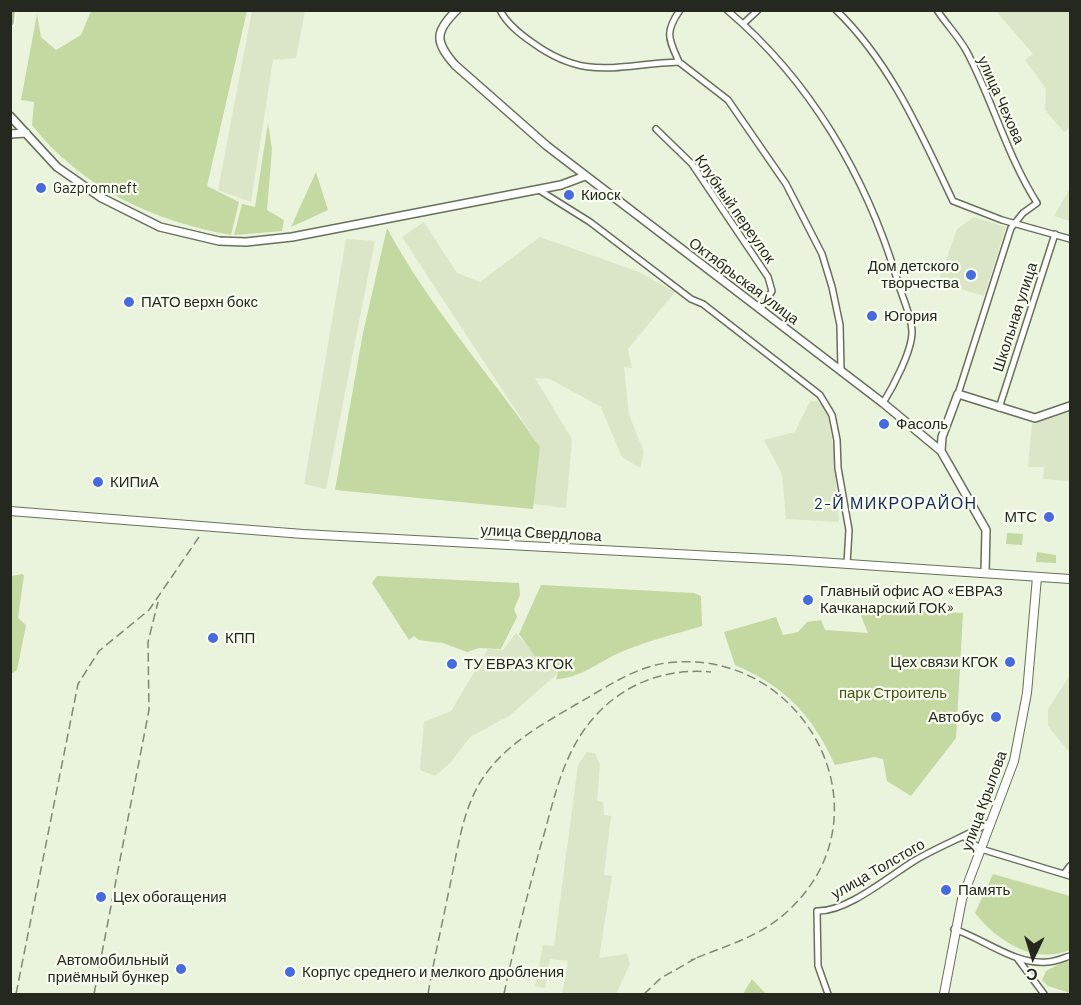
<!DOCTYPE html>
<html>
<head>
<meta charset="utf-8">
<style>
	body { margin:0 }
	#map { position:relative; width:1081px; height:1005px; overflow:hidden; background:#eaf3db; font-family:Barlow,sans-serif }
	canvas { display:block }
	.frame { position:absolute; inset:0; border:12px solid #24281f; pointer-events:none }
	.north { position:absolute; left:1003px; top:927px; width:60px; height:60px; -webkit-text-stroke:4px #f9fef0; paint-order:stroke; rotate:184deg; font-size:16px; font-weight:700; line-height:24px; text-align:center; color:#24281f }
	.north::after { content:''; display:block; margin:auto; width:21px; height:27px; background:#24281f; clip-path:polygon(50% 0,100% 100%,50% 72%,0 100%) }
</style>
</head>
<body>
<div id="map">
<canvas width="1081" height="1005"></canvas>
<div class="frame"></div>
<div class="north">С</div>
</div>
<script>
const g = document.querySelector('canvas').getContext('2d');
g.lineJoin = 'round';
function fillPath(path, color) { g.fillStyle = color; g.fill(path, 'evenodd'); }
function strokePath(path, color, width, dash) { g.strokeStyle = color; g.lineWidth = width; g.lineCap = dash ? 'butt' : 'round'; g.setLineDash(dash || []); g.stroke(path); }
function write(font, color, halo, rows, align = 'center') {
  g.font = font + ' Barlow,sans-serif'; g.lineWidth = 4.5; g.setLineDash([]); g.textBaseline = 'middle'; g.strokeStyle = halo; g.fillStyle = color; for (const [text, x, y, turn = 0] of rows) {
    g.save(); g.translate(x, y); g.rotate((+turn || 0) * Math.PI / 180); g.textAlign = isNaN(turn) ? turn : align; if (halo) g.strokeText(text, 0, 0); g.fillText(text, 0, 0); g.restore();
  }
}
fillPath(new Path2D(`
	M252 11H305L296 58 273 60 251 202 218 190Z
	M996 11H1070V128L1064 132 1045 110 1046 89 1025 60 1033 54Z
	M1070 188V221L1054 216Z
	M974 217 1006 227 984 296 938 282 957 229Z
	M424 222 457 273 480 282 540 237 639 272 675 292 628 349 632 368 624 367 629 415 644 452 640 468 622 457 601 407 550 379 535 378 572 439 566 508 533 504 540 447 402 237Z
	M346 239 375 241 326 489 304 484Z
	M810 401H817L827 410 834 451 839 522 786 519 782 474 764 440 795 432Z
	M1070 412V481L1043 479 1044 467H1028L1032 424Z
	M516 633 543 662 555 657 562 670 509 716 470 737 451 762 435 776 420 770 424 722 451 711 488 649 503 650Z
	M1070 675V753L1048 726V709Z
	M587 752 595 753 600 765 597 801 603 802 604 815 611 816 604 875 612 876 599 958 627 954 630 964 616 994H562L568 961 550 959 545 988 535 986 543 945 554 946 578 765Z`), '#dbe6c9');
fillPath(new Path2D(`
	M91 11H247L207 186 239 202 231 235C155 222 80 187 32 125L34 102 21 100 37 14 41 37 56 50 81 35Z
	M268 123 272 149 267 210 284 220 282 231 234 235 242 204 255 207Z
	M316 172 328 210 291 227Z
	M387 228C429 307 490 374 540 447L533 509 335 490 363 333Z
	M1007 533 1023 534 1022 545 1006 544Z
	M1037 552 1056 555V563L1036 562Z
	M22 574 24 575 18 618 26 625 17 670 11 674V576Z
	M377 576 519 583 520 595 514 609 517 617 501 649 479 648 467 652 443 643 419 640 414 636 409 640 372 583Z
	M541 585 694 593 701 596 702 626C675 634 647 641 621 652 598 662 581 678 556 679L559 669 555 661 535 656 519 634Z
	M858 608 963 613 956 738 911 796 887 781 883 759 874 757 835 765C812 715 786 687 735 665L724 632 776 617 783 635 798 632 807 622 821 620 825 630 868 633Z
	M993 874 1070 896V950C1034 965 997 941 975 913Z
	M1067 960 1070 962V993L1048 986 1042 980 1046 971Z
	M752 979 766 994H743Z`), '#c4d8a1');
const minor = new Path2D(`
	M500 10C507 24 520 34 533 43 587 82 619 64 679 62L728 100 786 184 822 254 832 287 840 325 841 371
	M727 10C810 80 866 176 897 279 901 295 912 316 912 332 912 351 893 387 883 403
	M836 10C891 63 921 134 953 201L1002 220 1070 239
	M937 10C946 24 959 37 967 52 993 101 1007 156 1037 203L1023 213 1011 228 958 394
	M743 24 758 10
	M679 62C669 39 664 33 680 10
	M656 129 692 164 768 277 772 291 760 310
	M539 190 590 222 691 299 703 304 820 395 832 415 837 440 838 468 849 530 847 564
	M999 408 1055 234
	M964 837 981 849 1070 876
	M1064 874 1070 866
	M954 929C984 939 1015 965 1047 962 1055 962 1063 958 1070 956
	M1017 958 1044 994
	M828 994 818 966 817 911C847 912 888 877 914 861 939 846 967 836 992 821`);
const tertiary = new Path2D(`
	M457 10C434 32 435 42 455 65L547 146 883 403 941 451 986 530 985 573
	M10 116 57 167 100 197 160 227 219 241 246 242 292 237 561 185 585 176
	M10 134 26 133
	M941 451 942 437 958 394 1035 418 1070 406`);
const secondary = new Path2D(`
	M10 511 303 534 789 560 1070 579
	M944 994 962 899 1014 761 1027 693 1037 577`);
const primary = new Path2D(`
	M10 22 11 10`);
strokePath(minor, '#68705b', 8);
strokePath(tertiary, '#68705b', 10);
strokePath(secondary, '#68705b', 10);
strokePath(primary, '#fff', 11);
strokePath(minor, '#fff', 5);
strokePath(tertiary, '#fff', 7);
strokePath(secondary, '#fff', 8);
strokePath(primary, '#b0c091', 8);
strokePath(new Path2D(`
	M16 994 78 684 99 651 149 610 199 537
	M94 994 149 710 148 642 158 602
	M428 994C434 959 442 925 449 890 457 854 461 816 479 784 502 746 538 727 575 705 604 689 632 668 666 663 801 645 892 809 792 907 764 936 727 945 691 960
	M504 994C514 945 527 897 540 848 549 819 555 788 567 761 592 701 646 666 711 672
	M644 994 661 978 698 957`), '#818878', 1.5, [9, 4.5]);
for (const [x, y, r, color] of [
	[41,188,6,"#476bde"],
	[569,195,6,"#476bde"],
	[971,275,6,"#476bde"],
	[129,302,6,"#476bde"],
	[872,316,6,"#476bde"],
	[884,424,6,"#476bde"],
	[98,482,6,"#476bde"],
	[1049,517,6,"#476bde"],
	[808,600,6,"#476bde"],
	[213,638,6,"#476bde"],
	[1010,662,6,"#476bde"],
	[452,664,6,"#476bde"],
	[996,717,6,"#476bde"],
	[946,890,6,"#476bde"],
	[101,897,6,"#476bde"],
	[181,969,6,"#476bde"],
	[290,972,6,"#476bde"]
]) { const dot = new Path2D(); dot.arc(x, y, r, 0, 2 * Math.PI); g.fillStyle = color; g.fill(dot); strokePath(dot, '#f9fef0', 2); }
write('15px', '#24281f', '#f9fef0', [
	["улица Чехова",1001,100,66],
	["Клубный переулок",735,209,55],
	["Октябрьская улица",744,281,37],
	["Школьная улица",1015,317,-72],
	["улица Свердлова",541,533,3],
	["улица Крылова",984,801,-70],
	["улица Толстого",878,869,-30]
]);
write('15px', '#24281f', '#f9fef0', [
	["Gazpromneft",53,188],
	["Киоск",581,195],
	["Дом детского",959,266,"right"],
	["творчества",959,283,"right"],
	["ПАТО верхн бокс",141,302],
	["Югория",884,316],
	["Фасоль",896,424],
	["КИПиА",110,482],
	["МТС",1037,517,"right"],
	["Главный офис АО «ЕВРАЗ",820,591],
	["Качканарский ГОК»",820,608],
	["КПП",225,638],
	["Цех связи КГОК",998,662,"right"],
	["ТУ ЕВРАЗ КГОК",464,664],
	["Автобус",984,717,"right"],
	["Память",958,890],
	["Цех обогащения",113,897],
	["Автомобильный",169,960,"right"],
	["приёмный бункер",169,977,"right"],
	["Корпус среднего и мелкого дробления",302,972]
], 'left');
write('15px', '#415317', '#f9fef0', [
	["парк Строитель",893,693]
]);
g.letterSpacing = '1.5px';
write('16px', '#16275d', '#f9fef0', [
	["2-Й МИКРОРАЙОН",896,504]
]);
g.letterSpacing = '0px';
</script>
</body>
</html>
